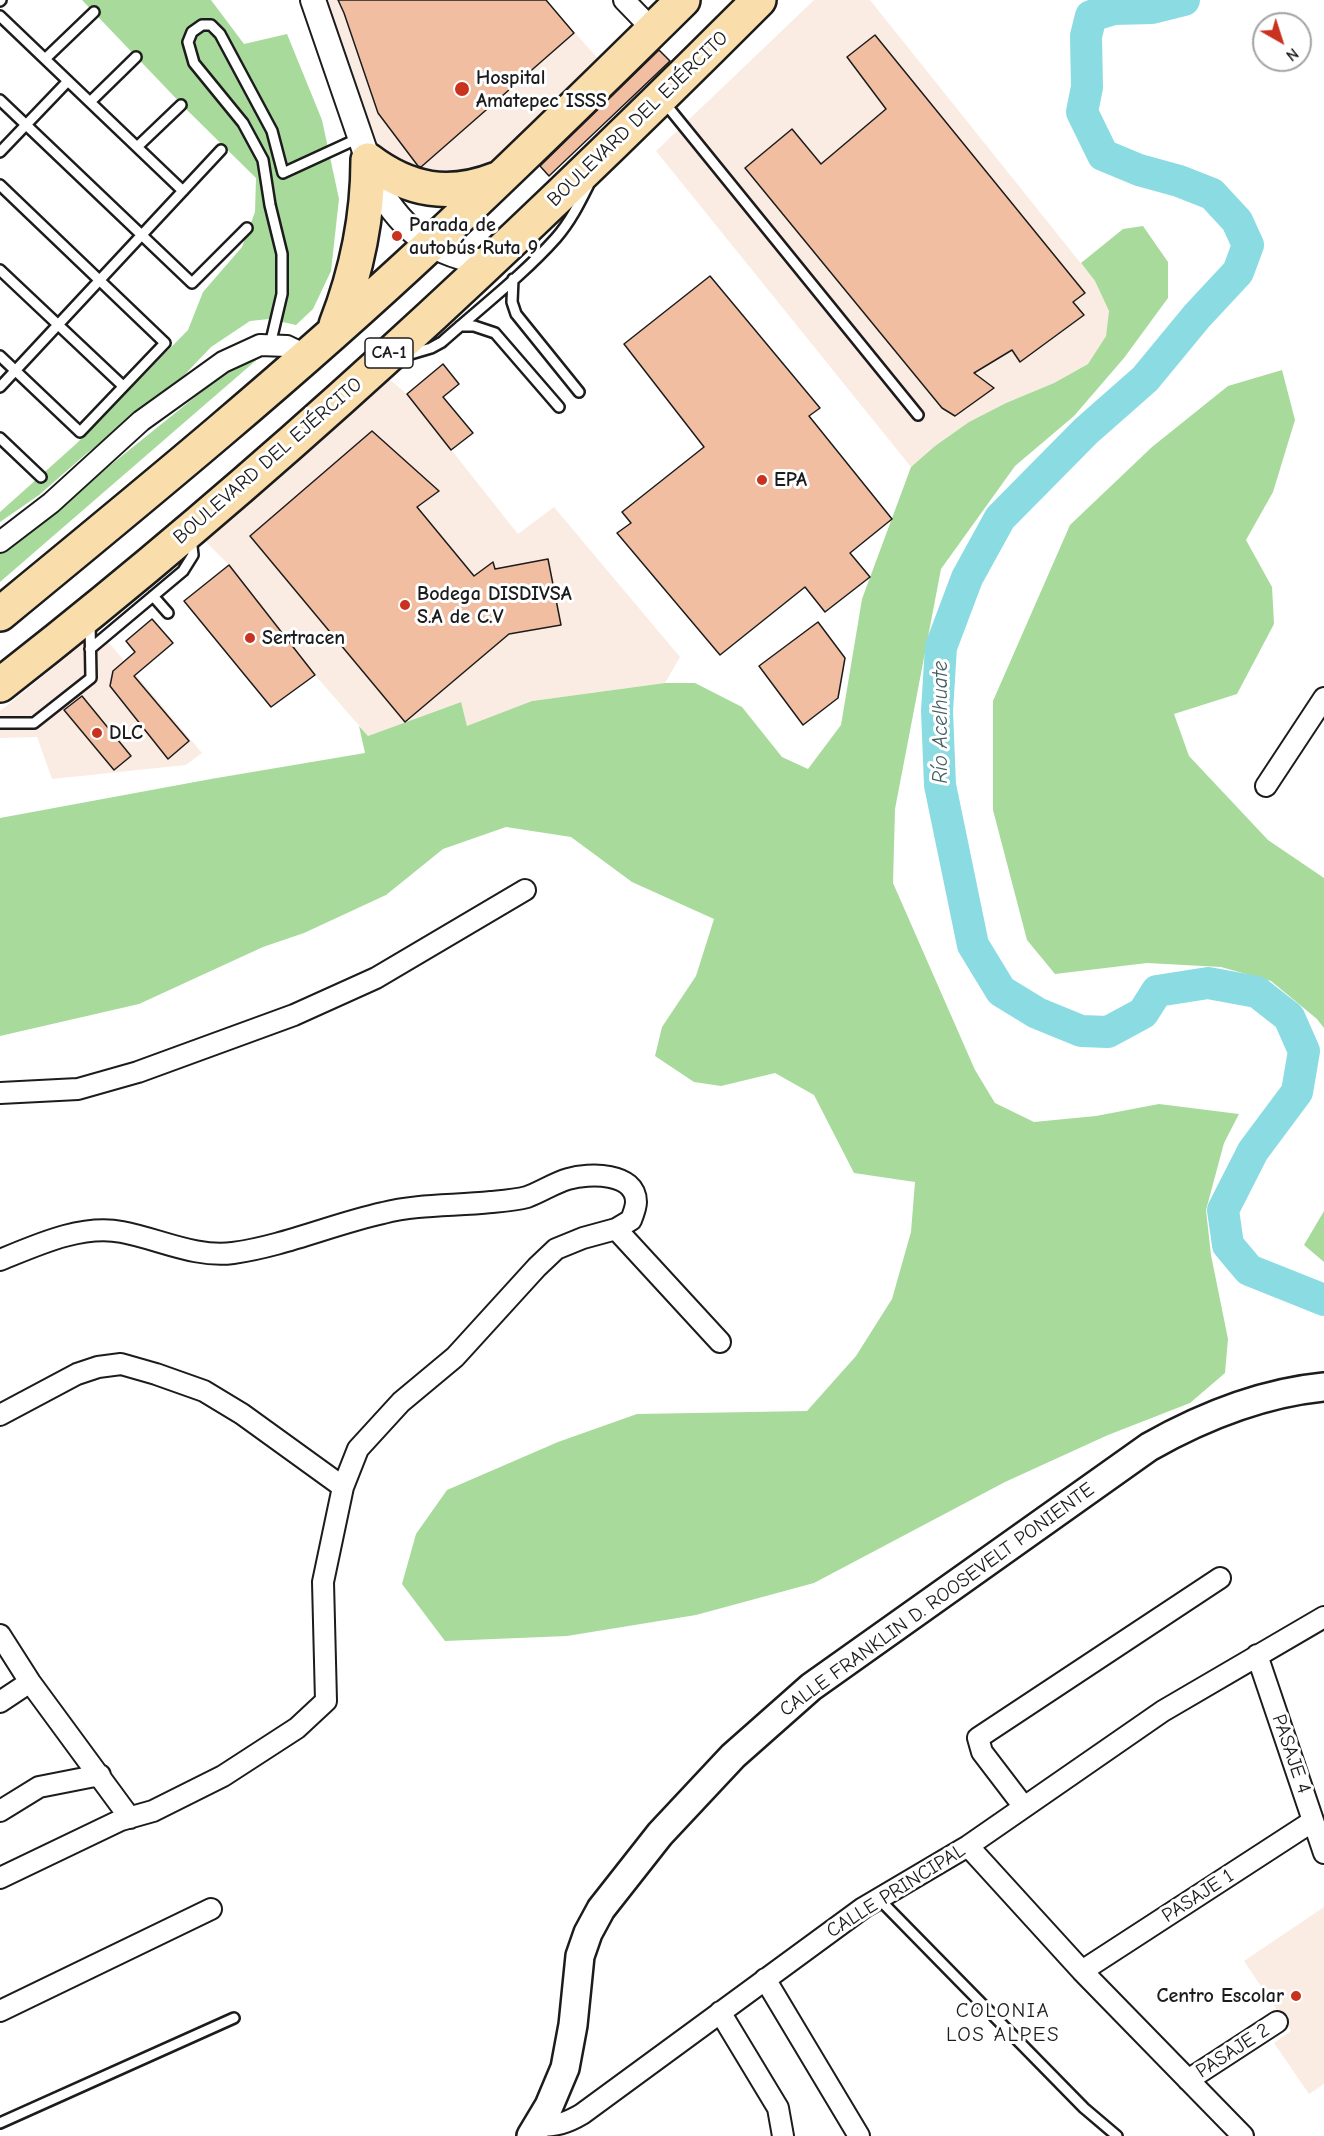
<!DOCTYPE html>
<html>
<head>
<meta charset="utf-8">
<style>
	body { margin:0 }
	#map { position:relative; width:1324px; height:2136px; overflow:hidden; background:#fff; font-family:"Comic Neue",sans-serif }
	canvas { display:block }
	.north { position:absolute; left:1252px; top:12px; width:60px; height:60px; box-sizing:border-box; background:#fff; border:2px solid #a4a4a4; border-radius:50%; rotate:141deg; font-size:16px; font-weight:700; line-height:24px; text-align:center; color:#1c1c1c }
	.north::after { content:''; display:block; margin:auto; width:21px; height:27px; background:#c8321e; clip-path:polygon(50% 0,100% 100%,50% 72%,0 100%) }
</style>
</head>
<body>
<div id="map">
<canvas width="1324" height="2136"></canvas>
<div class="north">N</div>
</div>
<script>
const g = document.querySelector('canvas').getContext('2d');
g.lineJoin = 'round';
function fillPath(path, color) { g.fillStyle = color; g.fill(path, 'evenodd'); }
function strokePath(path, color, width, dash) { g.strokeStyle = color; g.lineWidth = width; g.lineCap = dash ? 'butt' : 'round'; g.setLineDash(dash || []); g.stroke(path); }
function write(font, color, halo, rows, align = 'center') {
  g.font = font + ' "Comic Neue",sans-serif'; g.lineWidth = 6; g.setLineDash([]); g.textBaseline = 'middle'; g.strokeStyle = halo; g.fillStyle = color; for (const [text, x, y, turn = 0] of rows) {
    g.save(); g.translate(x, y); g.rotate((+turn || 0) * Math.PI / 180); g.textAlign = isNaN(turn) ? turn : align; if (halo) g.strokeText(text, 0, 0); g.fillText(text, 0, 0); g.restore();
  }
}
fillPath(new Path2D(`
	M328 0H546L601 62 489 165 467 177 423 178 378 150 363 117Z
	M814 0H870L1095 281 1109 311 1106 336 1088 364 1054 383 1006 403 969 422 935 446 911 467 656 151Z
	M383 374 407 394 518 534 554 507 680 657 665 683 532 701 467 727 460 702 368 736 315 675 229 565 198 534Z
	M99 631 202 753 186 765 52 779 37 737 0 738V711Z
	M1324 1907V2084L1309 2094 1274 2043 1291 2031 1244 1961Z`), '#fbece3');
fillPath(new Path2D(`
	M82 0H211L244 44 287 34 322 120 339 199 331 271 313 309 296 325 269 319 250 321 211 347 170 390 87 453 39 495 0 522V512L76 444 188 330 203 292 242 247 255 212 256 178 188 111Z
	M1143 226 1168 262V298L1124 358 1074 416 1015 466 941 569 895 809 893 883 975 1070 995 1103 1034 1122 1096 1116 1159 1104 1239 1114 1224 1143 1206 1210 1211 1255 1228 1339 1225 1373 1190 1403 1108 1435 1005 1482 814 1583 696 1615 567 1636 445 1641 402 1584 416 1534 447 1490 558 1442 637 1414 807 1411 856 1356 892 1299 911 1232 915 1182 854 1173 814 1095 775 1073 721 1086 694 1082 655 1056 662 1027 696 976 714 919 632 882 571 837 506 827 443 849 386 895 304 933 263 947 139 1004 0 1036V818L211 779 365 753 359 726 368 736 461 702 467 726 532 701 665 683H695L742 707 782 757 808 769 841 725 862 599 911 467 935 446 969 422 1006 403 1054 383 1088 364 1106 336 1109 311 1095 281 1081 263 1123 229Z
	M268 350 0 582V554L251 352Z
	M1282 370 1295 420 1273 492 1246 540 1272 587 1274 624 1237 694 1174 714 1189 756 1268 840 1324 878V1028L1317 1019 1271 981 1221 967 1147 963 1055 974 1027 940 993 810V701L1070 525 1152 447 1228 386Z
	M1324 1211V1262L1304 1245Z`), '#a8da9b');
strokePath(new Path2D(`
	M1184 0 1152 8 1114 9 1091 16 1086 36 1087 87 1082 112 1103 155 1139 170 1179 181 1212 194 1237 221 1248 245 1238 272 1197 316 1145 379 1086 431 1000 518 967 578 941 647 937 711 940 785 973 945 1001 991 1037 1013 1081 1031 1108 1032 1143 1013 1157 991 1208 983 1257 992 1289 1017 1304 1051 1297 1092 1253 1151 1223 1210 1228 1245 1249 1270 1324 1300`), '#8adce2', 32);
const building = new Path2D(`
	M338 0H546L574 33 421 167 418 166 378 113 344 13Z
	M875 35 1085 293 1073 302 1084 315 1020 362 1012 350 974 373 994 388 955 416 942 408 745 168 792 129 821 164 886 109 847 57Z
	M659 50 670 61 549 176 540 166Z
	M710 276 820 408 809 416 892 519 850 553 870 577 825 612 805 587 720 655 617 533 631 523 622 512 704 447 624 344Z
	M443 364 459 384 443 397 473 433 451 450 407 394Z
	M372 431 439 491 417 507 474 576 493 562 495 569 548 559 561 625 509 634 405 722 250 536Z
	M229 565 315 675 271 707 184 601Z
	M152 619 173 643 134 676 189 741 168 759 110 686 113 671 135 652 126 641Z
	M818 622 845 658 838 698 803 725 759 666Z
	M82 696 131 756 114 770 64 710Z`);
fillPath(building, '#f1bea2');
strokePath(building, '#1c1c1c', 1.5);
const service = new Path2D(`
	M0 1 1 0
	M0 16 183 191
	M45 59 94 12
	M0 100 192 283 247 228
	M90 102 136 57
	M664 102 918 415
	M137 147 181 105
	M0 152 68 81
	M0 185 165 343 80 432 0 356
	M0 270 123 386
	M513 279 512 302 516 314 579 392
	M460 326H474L495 333 559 407
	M270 345 282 294V254L270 205 263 160 243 123 194 63 188 42 192 32 202 25H211L220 34 272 131 283 173 359 138
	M404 356 431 348 442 342C479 309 524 274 556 238 570 222 579 204 588 186
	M0 387 221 150
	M0 438 41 477
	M153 596 168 613
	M90 649 183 571 193 555 191 538
	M0 723H34L91 678 90 622
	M878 1898 1084 2108 1117 2136
	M0 2123 234 2018`);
const minor = new Path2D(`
	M624 0 653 30
	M0 542 51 503 141 421 223 362 260 345 287 346 306 355
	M1266 786 1324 698
	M0 1093 78 1089 138 1072 294 1015 376 978 525 890
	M616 1229 720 1342
	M0 1260C37 1245 82 1224 122 1232 159 1239 196 1258 233 1253 284 1246 333 1224 383 1213 418 1204 455 1206 491 1202 502 1201 516 1200 527 1197 541 1192 554 1183 568 1179 589 1173 636 1172 636 1202 636 1207 633 1215 631 1220L616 1229 583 1238 556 1249 537 1267 455 1357 401 1402 358 1449 343 1487 323 1582 326 1701 297 1728 223 1776 153 1811 121 1820 0 1878
	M0 1415 77 1374 98 1367 121 1364 156 1374 204 1391 242 1414 343 1487
	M0 1635 30 1682 130 1818
	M1257 1655 1324 1853
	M0 1702 30 1682
	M1024 1807 982 1752 978 1738 1220 1578
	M0 1811 39 1787 100 1775
	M968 1846 1082 1971 1243 2136
	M1082 1971 1313 1821
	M765 1979 859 2136
	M0 2011 211 1909
	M720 2012 778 2108 783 2136
	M1188 2080 1277 2022
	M538 2126C556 2126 567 2123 582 2114L863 1908 968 1846 1163 1711 1324 1617`);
const tertiary = new Path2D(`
	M313 0 377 186C404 232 435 256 490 263`);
const secondary = new Path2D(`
	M531 2136 549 2106 565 2068 573 2025 580 1956 588 1933 601 1909 660 1834 733 1756 811 1687 1149 1447C1204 1416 1262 1393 1324 1387`);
const trunk = new Path2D(`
	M368 160C409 191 449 198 497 179
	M336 325C357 271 368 218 368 160
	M0 614C146 494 293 373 431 244 516 164 600 82 683 0
	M0 685C269 475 518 241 759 0`);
strokePath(service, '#1c1c1c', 14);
strokePath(minor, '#1c1c1c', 24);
strokePath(tertiary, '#1c1c1c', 28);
strokePath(secondary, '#1c1c1c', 32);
strokePath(trunk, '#1c1c1c', 38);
strokePath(service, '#fff', 9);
strokePath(minor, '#fff', 20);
strokePath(tertiary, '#fff', 24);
strokePath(secondary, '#fff', 27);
strokePath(trunk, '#f9deab', 33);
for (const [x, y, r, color] of [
	[462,89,8,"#c8321e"],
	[397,236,6,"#c8321e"],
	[762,480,6,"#c8321e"],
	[405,605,6,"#c8321e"],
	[250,638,6,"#c8321e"],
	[97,733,6,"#c8321e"],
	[1296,1996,6,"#c8321e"]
]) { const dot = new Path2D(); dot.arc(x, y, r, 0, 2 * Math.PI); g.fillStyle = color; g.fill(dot); strokePath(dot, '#fff', 2); }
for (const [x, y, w] of [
	[389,353,48]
]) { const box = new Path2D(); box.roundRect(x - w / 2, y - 15, w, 30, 4.5); g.fillStyle = '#fff'; g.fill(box); strokePath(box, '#1c1c1c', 1.5); }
write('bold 18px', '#1c1c1c', null, [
	["CA-1",389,353]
]);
write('bold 20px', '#1c1c1c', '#fff', [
	["Hospital",476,78],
	["Amatepec ISSS",476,101],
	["Parada de",409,225],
	["autobús Ruta 9",409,248],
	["EPA",774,480],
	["Bodega DISDIVSA",417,594],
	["S.A de C.V",417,617],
	["Sertracen",262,638],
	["DLC",109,733],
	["Centro Escolar",1284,1996,"right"]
], 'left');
write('20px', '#1c1c1c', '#fff', [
	["BOULEVARD DEL EJÉRCITO",638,119,-44],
	["BOULEVARD DEL EJÉRCITO",268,461,-41],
	["CALLE FRANKLIN D. ROOSEVELT PONIENTE",937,1600,-36],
	["PASAJE 4",1291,1754,71],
	["CALLE PRINCIPAL",896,1891,-32],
	["PASAJE 1",1198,1896,-33],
	["PASAJE 2",1233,2051,-33]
]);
write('italic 21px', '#425f61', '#fff', [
	["Río Acelhuate",941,722,-90]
]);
g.letterSpacing = '1.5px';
write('21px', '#1c1c1c', '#fff', [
	["COLONIA",1003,2011],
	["LOS ALPES",1003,2035]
]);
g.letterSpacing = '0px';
</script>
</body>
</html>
